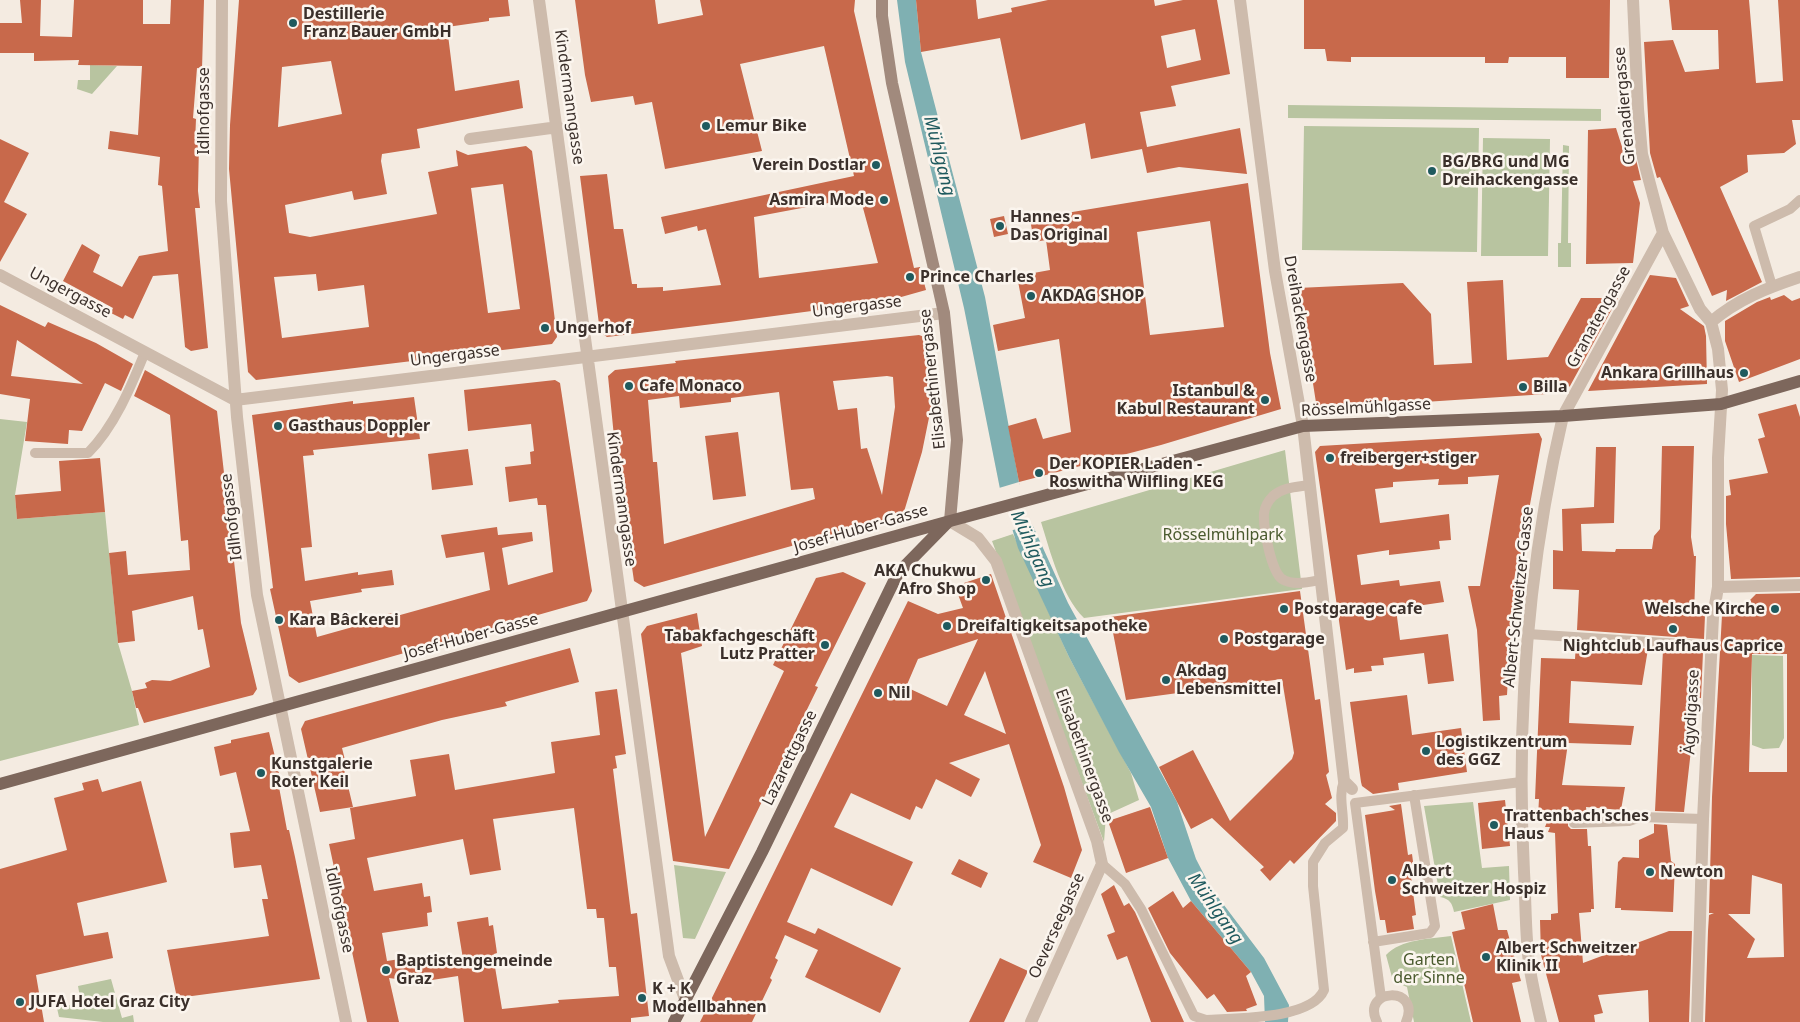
<!DOCTYPE html>
<html>
<head>
<meta charset="utf-8">
<style>
	body { margin:0 }
	canvas { display:block; background:#f4ebe1 }
</style>
</head>
<body>
<canvas width="1800" height="1022"></canvas>
<script>
const g = document.querySelector('canvas').getContext('2d');
g.lineJoin = 'round';
function fillPath(path, color) { g.fillStyle = color; g.fill(path, 'evenodd'); }
function strokePath(path, color, width, dash) { g.strokeStyle = color; g.lineWidth = width; g.lineCap = dash ? 'butt' : 'round'; g.setLineDash(dash || []); g.stroke(path); }
function write(font, color, halo, rows, align = 'center') {
  g.font = font + ' "Noto Sans",sans-serif'; g.lineWidth = 5; g.setLineDash([]); g.textBaseline = 'middle'; g.strokeStyle = halo; g.fillStyle = color; for (const [text, x, y, turn = 0] of rows) {
    g.save(); g.translate(x, y); g.rotate((+turn || 0) * Math.PI / 180); g.textAlign = isNaN(turn) ? turn : align; if (halo) g.strokeText(text, 0, 0); g.fillText(text, 0, 0); g.restore();
  }
}
fillPath(new Path2D(`
	M90 65 117 66 92 94 77 89 78 80H90Z
	M1288 105 1601 109V121L1288 118Z
	M1304 126 1479 128 1477 252 1302 250Z
	M1483 138 1550 139 1548 256H1481Z
	M1563 145 1569 146 1568 243H1571V267H1558V243H1561Z
	M0 419 27 422 15 495 17 519 105 512 118 643 132 691 139 725 0 761Z
	M1285 450 1302 589 1084 618C1062 597 1050 551 1041 522Z
	M1013 534 1069 657 1131 773 1139 800 1106 815 1104 842 992 541Z
	M1752 655 1783 656 1784 738 1779 748 1763 749 1752 745Z
	M1473 802 1482 868 1509 866 1510 900 1454 912C1452 903 1450 899 1440 897L1424 806Z
	M674 865 726 872 695 939 683 938Z
	M1451 936 1471 1022H1414L1407 987 1393 981 1386 955C1401 939 1430 939 1451 936Z
	M111 979 122 1018 133 1015 134 1022H103L59 1017 57 1008 81 1003 78 986Z`), '#b8c4a0');
fillPath(new Path2D(`
	M897 0H916L921 52 985 297 1023 504 1068 603 1177 802 1196 859 1211 888 1264 958 1289 1005 1288 1022H1265L1264 996 1251 972 1191 901 1168 858 1151 807 1119 752 1069 657 1018 548 1000 489 964 308 905 62Z`), '#7fb0b2');
fillPath(new Path2D(`
	M1019 482 1033 525 1009 531 999 488Z`), '#f4ebe1');
fillPath(new Path2D(`
	M20 0H41L40 36 72 37 74 0H143V24H170L171 0H204L202 69 197 68 193 118 196 119 195 143 199 144 198 191 200 208H195L208 348 191 351 185 347 178 274 153 276 133 319 125 315 123 319 111 313 113 308 63 281 82 244 100 255 93 272 122 287 139 256 168 251 162 186 158 185 160 157 108 149 110 131 138 135 142 66 78 65 79 60 34 61V53H0V23H22Z
	M239 0H508L510 16 489 18V21L447 27 455 91 519 80 523 108 417 129 420 148 382 154 381 161 387 194 354 200 352 191 285 205 289 233 310 237 437 214 428 172 458 166 456 150 468 155 526 146 532 151 550 281 557 337 552 344 256 380 248 372 229 169 230 125ZM331 61 342 114 278 127 282 67ZM503 184 520 309 488 313 471 188ZM316 274 318 291 364 285 369 327 282 338 274 277Z
	M575 0H655L658 24 703 15 700 0H855L854 11 914 268 920 267 926 290 887 301 729 322 607 337 600 332 580 176 607 174 614 229H623L632 284H637V288L663 287V291L721 285 706 229 698 231 697 226 665 234 661 217 854 176 824 46 740 64 762 151 665 169 652 102 635 105 633 96 591 102 585 75ZM860 197 878 263 759 278 754 217Z
	M916 0H976L978 19 1012 12 1011 8 1048 0H1154L1155 6 1183 0H1217L1230 74 1171 86 1176 106 1140 112 1147 147 1240 128 1247 174 1179 167 1147 173 1142 149 1091 159 1085 123 1021 140 1000 38 921 52ZM1195 29 1201 60 1167 68 1161 36Z
	M1304 0H1610L1609 78H1566V57H1509L1508 63H1485V57H1351V62L1327 61 1325 49H1304Z
	M1669 0H1749L1756 83 1783 81 1778 0H1800V120H1792L1796 144 1784 153 1747 155 1748 172 1720 187 1762 282 1726 301 1727 290 1712 296 1660 177 1657 178 1650 153 1644 42 1673 40 1685 72 1719 69 1718 30H1672Z
	M1616 128 1624 153 1634 151 1641 180 1633 181 1640 203 1633 263 1586 264 1588 130Z
	M0 139 29 153 4 202 27 214 0 262Z
	M1248 183 1270 353 1281 409 1161 445 1019 482 1008 426 1036 418 1043 439 1071 432 1059 339 998 351 993 325 1025 318 1017 276 1050 270 1046 240 1034 242 1030 219ZM1210 221 1224 327 1150 335 1137 232Z
	M1004 216 1008 234 994 237 990 219Z
	M1650 275 1676 278 1689 306 1680 309 1704 326 1706 336 1707 384 1588 391Z
	M1503 280 1507 360 1548 357 1581 298H1618L1570 386 1562 393 1317 409 1298 288 1403 283 1431 314 1434 365 1472 363 1467 282Z
	M1784 295 1792 301 1800 298V359L1739 382 1725 341V321L1757 302 1770 297 1771 300Z
	M0 305 45 327 48 322 96 343 133 364 121 391 105 383 82 431 69 430 68 444 25 441 30 399 0 394ZM17 340 83 384 11 376Z
	M919 335 927 338 932 403 922 452 903 515 644 587 634 581 616 457 608 376 615 370 676 363 675 361ZM887 376 893 377 895 407 882 495 867 448 861 449 857 408 838 410 833 381ZM779 392 791 490 813 488 815 499 664 544 657 462H653L648 400 679 396 680 408 731 402V398Z
	M145 370 217 411 241 623 257 689 253 695 144 723 138 708H136L132 691 147 688 145 683 152 680 170 681 210 667 203 629 198 630 193 596 132 611 135 641 118 643 109 553 126 551 128 575 190 570 188 540 181 541 170 415 134 396Z
	M555 380 560 383 592 591 587 601 299 683 289 676 270 589 273 588 252 415 353 401V404L414 397 420 439 313 450 314 455 303 456 312 547 301 548 305 581 358 572V575L392 570 394 585 361 589 362 592 310 601 317 637 367 623 366 620 391 613 393 617 490 590 484 552 446 558 441 535 497 527 498 535 532 532 533 541 502 548 508 585 553 572 546 505H538L537 498 509 502 505 467 531 464 530 452 534 451 531 424 468 431 464 390Z
	M1796 404 1800 417V577L1731 579 1726 524V496L1731 495 1729 480 1768 473 1758 439 1765 437 1758 414Z
	M738 432 746 496 713 500 705 436Z
	M1539 433 1542 439 1522 548 1511 625 1507 695 1499 696 1500 720 1483 721 1477 630 1468 586H1480L1499 475 1468 477V484L1438 485 1439 479 1393 482V487L1375 489 1380 523 1449 514 1451 540 1439 541 1440 549 1389 555V550L1357 555 1361 585 1399 580 1400 586 1440 581 1444 602 1396 609 1400 640 1448 634 1454 681 1428 684 1424 653 1383 658 1384 665 1371 666 1372 671 1354 673V668L1346 670 1315 452 1320 446Z
	M1662 446H1694L1691 537 1694 556H1696L1694 615H1705L1704 639 1577 630 1579 590 1553 589V550L1563 551 1562 509 1594 507 1596 447H1616L1614 523 1581 524 1582 551 1615 552 1616 549H1652L1654 536 1660 529Z
	M468 449 473 485 432 490 428 454Z
	M100 458 105 512 17 519 15 495 61 491 59 461Z
	M843 572 866 583 815 686 818 687 729 869 673 861 641 634 647 626 697 613 702 646 681 653 705 837 784 671 773 665 816 578Z
	M991 574 1064 787 1082 850 1071 878 1033 862 1041 845 1009 744 949 763 980 779 971 797 936 779 922 809 916 806 910 820 851 793 834 827 913 862 892 906 811 868 787 922 815 934 818 928 901 968 880 1013 805 977 818 950 785 935 775 958 778 960 770 978 772 980 752 1022H700L908 601 938 614 963 608 955 586ZM978 639 947 706 906 687 918 659ZM985 671 1006 734 964 715Z
	M1300 591 1315 700 1320 699 1329 772 1326 775 1332 798 1325 804 1336 813V821L1294 864 1290 860 1270 881 1260 870 1264 867 1212 818 1191 829 1159 767 1193 750 1230 821 1292 759 1294 753 1282 679 1126 700 1110 617Z
	M1800 593V1022H1705L1708 931 1709 915 1714 913H1709L1712 797 1722 615H1751L1750 600 1756 594ZM1752 654H1787V772H1749ZM1752 875 1782 884 1784 957 1747 958 1755 939 1728 914H1750Z
	M1576 644 1703 652 1701 698H1688V732H1693L1684 812 1655 811 1663 650 1648 649 1642 685 1571 681 1569 723 1634 726 1631 745 1568 743 1562 785 1625 787 1621 810 1586 807 1587 816H1573L1568 820V826L1571 829H1587L1588 846H1591L1594 909H1591V912L1579 913 1583 963 1669 931H1692L1689 1022H1649L1648 990 1598 995 1603 1013 1594 1015 1595 1022H1559L1541 955 1540 920H1551V914L1558 913 1555 833 1548 832 1550 827H1545L1547 822H1543L1545 817 1538 816 1539 799H1535L1541 658 1575 659Z
	M570 648 579 682 505 702 507 706 442 720 342 748 347 768 344 769 353 807 320 812 301 729 305 721Z
	M617 689 626 754 615 756 617 768 613 769 631 914 637 913 649 1016 631 1018V1022H464L458 976 419 982 389 978 399 1022H367L329 844 355 839 350 808 416 796 410 760 449 754 455 790 555 773 551 742 600 735 595 692ZM574 808 587 909H596L597 918H604L609 967H616L619 996 558 1000 559 1003 502 1009 494 961V954L497 953 493 925 489 926 488 917 457 922 463 959 420 965 419 956 387 961 382 933 428 926 427 913 432 912 430 896 424 897 422 883 374 891 367 858 463 839 470 875 501 870 493 819Z
	M1407 695 1412 735 1461 728 1467 772 1398 783 1399 790 1373 794 1362 786 1361 782 1350 702Z
	M269 732 282 786 279 787 287 830H289L295 857 320 979 177 998 167 950 269 936 262 899H268L261 865 234 868 230 833 250 831 236 772 220 776 214 747 231 743V740Z
	M98 779 102 792 141 781 167 882 77 903 84 936 108 932 113 958 36 975 44 1022H0V869L67 850 54 798 84 790 82 783Z
	M1505 800 1510 846 1482 849 1478 803Z
	M1401 804 1408 855 1412 854 1414 869H1410L1416 915 1412 916 1414 929 1387 933 1385 920H1380L1375 891 1365 815 1395 810 1389 806Z
	M1150 807 1168 858 1126 873 1108 821Z
	M1654 824 1667 825 1671 861 1675 864 1673 912 1621 910V908H1615L1618 862 1623 857 1639 858V840L1654 833Z
	M959 859 988 873 981 888 951 874Z
	M1114 885 1124 906 1129 903 1135 912 1184 1022H1151L1127 956 1117 960 1107 935 1115 932 1101 894Z
	M1173 891 1183 908 1191 901 1251 972 1246 976 1257 1005 1246 1009 1247 1011 1227 1012 1214 994 1207 999 1170 953 1148 908Z
	M1493 904 1498 930H1507L1521 981 1512 983 1521 1022H1473L1452 932 1465 929 1461 912Z
	M1000 958 1028 971 1004 1022H969Z`), '#c8694b');
strokePath(new Path2D(`
	M1772 286 1754 226 1790 209 1800 200
	M35 453H88C114 427 131 387 145 352
	M1309 485C1296 487 1283 487 1273 496 1268 501 1265 506 1264 513 1263 527 1271 571 1282 579 1293 586 1309 582 1320 580
	M1528 634 1712 646
	M1574 823 1629 821 1641 817 1703 819
	M1102 864 1125 884 1141 909 1194 1016 1206 1020C1235 1018 1311 1020 1324 990L1313 886V862L1325 843 1343 828C1344 812 1338 796 1344 781
	M1373 942 1430 933 1435 926 1414 795
	M1381 998 1355 803 1521 782
	M1377 1022C1360 988 1422 985 1406 1022`), '#cdbbac', 10);
strokePath(new Path2D(`
	M222 0 221 201 237 417 257 595 346 1022
	M539 0C583 319 624 638 669 956L685 999
	M1240 0 1275 271 1303 426 1344 781 1352 789
	M1633 0 1638 109 1642 154 1663 233 1700 309 1711 322 1718 349 1722 390 1718 458V587L1713 617 1703 819 1697 1022
	M470 139 558 127
	M0 275 235 400 944 313
	M1711 322C1738 299 1767 288 1800 277
	M950 521 978 538 996 561 1097 841 1102 864 1031 1022
	M1718 587 1800 585
	M1541 1022C1537 1005 1533 987 1530 970 1525 938 1526 904 1524 872 1516 719 1528 565 1563 416L1663 233`), '#cdbbac', 12);
strokePath(new Path2D(`
	M882 0V16L892 83 944 313 957 440 950 521`), '#a18a7d', 12);
strokePath(new Path2D(`
	M0 784 950 521 1303 426 1563 416 1721 404 1800 381
	M674 1022 762 852 895 579 899 572 948 522`), '#7d675c', 12);
for (const [x, y, r, color] of [
	[293,23,5,"#1f5a5e"],
	[706,126,5,"#1f5a5e"],
	[876,165,5,"#1f5a5e"],
	[1432,171,5,"#1f5a5e"],
	[884,200,5,"#1f5a5e"],
	[1000,226,5,"#1f5a5e"],
	[910,277,5,"#1f5a5e"],
	[1031,296,5,"#1f5a5e"],
	[545,328,5,"#1f5a5e"],
	[1744,373,5,"#1f5a5e"],
	[629,386,5,"#1f5a5e"],
	[1523,387,5,"#1f5a5e"],
	[1265,400,5,"#1f5a5e"],
	[278,426,5,"#1f5a5e"],
	[1330,458,5,"#1f5a5e"],
	[1039,473,5,"#1f5a5e"],
	[986,580,5,"#1f5a5e"],
	[1284,609,5,"#1f5a5e"],
	[1775,609,5,"#1f5a5e"],
	[279,620,5,"#1f5a5e"],
	[947,626,5,"#1f5a5e"],
	[1673,629,5,"#1f5a5e"],
	[1224,639,5,"#1f5a5e"],
	[825,645,5,"#1f5a5e"],
	[1166,680,5,"#1f5a5e"],
	[878,693,5,"#1f5a5e"],
	[1426,751,5,"#1f5a5e"],
	[261,773,5,"#1f5a5e"],
	[1494,825,5,"#1f5a5e"],
	[1650,872,5,"#1f5a5e"],
	[1392,880,5,"#1f5a5e"],
	[1486,957,5,"#1f5a5e"],
	[386,970,5,"#1f5a5e"],
	[642,998,5,"#1f5a5e"],
	[20,1002,5,"#1f5a5e"]
]) { const dot = new Path2D(); dot.arc(x, y, r, 0, 2 * Math.PI); g.fillStyle = color; g.fill(dot); strokePath(dot, '#fbf5ee', 2); }
write('bold 16px', '#3b302b', '#fbf5ee', [
	["Destillerie",303,14],
	["Franz Bauer GmbH",303,32],
	["Lemur Bike",716,126],
	["BG/BRG und MG",1442,162],
	["Dreihackengasse",1442,180],
	["Verein Dostlar",866,165,"right"],
	["Asmira Mode",874,200,"right"],
	["Hannes -",1010,217],
	["Das Original",1010,235],
	["Prince Charles",920,277],
	["AKDAG SHOP",1041,296],
	["Ungerhof",555,328],
	["Ankara Grillhaus",1734,373,"right"],
	["Cafe Monaco",639,386],
	["Billa",1533,387],
	["Istanbul &",1255,391,"right"],
	["Kabul Restaurant",1255,409,"right"],
	["Gasthaus Doppler",288,426],
	["freiberger+stiger",1340,458],
	["Der KOPIER Laden -",1049,464],
	["Roswitha Wilfling KEG",1049,482],
	["AKA Chukwu",976,571,"right"],
	["Afro Shop",976,589,"right"],
	["Postgarage cafe",1294,609],
	["Welsche Kirche",1765,609,"right"],
	["Kara Bâckerei",289,620],
	["Dreifaltigkeitsapotheke",957,626],
	["Tabakfachgeschäft",815,636,"right"],
	["Lutz Pratter",815,654,"right"],
	["Postgarage",1234,639],
	["Nightclub Laufhaus Caprice",1673,646,"center"],
	["Akdag",1176,671],
	["Lebensmittel",1176,689],
	["Nil",888,693],
	["Logistikzentrum",1436,742],
	["des GGZ",1436,760],
	["Kunstgalerie",271,764],
	["Roter Keil",271,782],
	["Trattenbach'sches",1504,816],
	["Haus",1504,834],
	["Albert",1402,871],
	["Schweitzer Hospiz",1402,889],
	["Newton",1660,872],
	["Albert Schweitzer",1496,948],
	["Klinik II",1496,966],
	["Baptistengemeinde",396,961],
	["Graz",396,979],
	["K + K",652,989],
	["Modellbahnen",652,1007],
	["JUFA Hotel Graz City",30,1002]
], 'left');
write('16px', '#3b302b', '#fbf5ee', [
	["Kindermanngasse",569,97,82],
	["Grenadiergasse",1625,106,-95],
	["Idlhofgasse",204,111,-90],
	["Ungergasse",70,293,28],
	["Ungergasse",857,307,-7],
	["Granatengasse",1599,317,-61],
	["Dreihackengasse",1300,319,80],
	["Ungergasse",455,356,-7],
	["Elisabethinergasse",933,379,-96],
	["Rösselmühlgasse",1366,408,-3],
	["Kindermanngasse",621,499,82],
	["Idlhofgasse",232,517,-97],
	["Josef-Huber-Gasse",861,529,-16],
	["Albert-Schweitzer-Gasse",1519,597,-84],
	["Josef-Huber-Gasse",471,637,-15],
	["Ägydigasse",1692,712,-87],
	["Elisabethinergasse",1084,756,70],
	["Lazarettgasse",790,758,-64],
	["Idlhofgasse",339,910,78],
	["Oeverseegasse",1057,926,-66]
]);
write('16px', '#4a5a2e', '#fbf5ee', [
	["Rösselmühlpark",1223,535],
	["Garten",1429,960],
	["der Sinne",1429,978]
]);
write('italic 18px', '#1f5a5e', '#fbf5ee', [
	["Mühlgang",939,156,76],
	["Mühlgang",1032,549,66],
	["Mühlgang",1215,909,55]
]);
</script>
</body>
</html>
